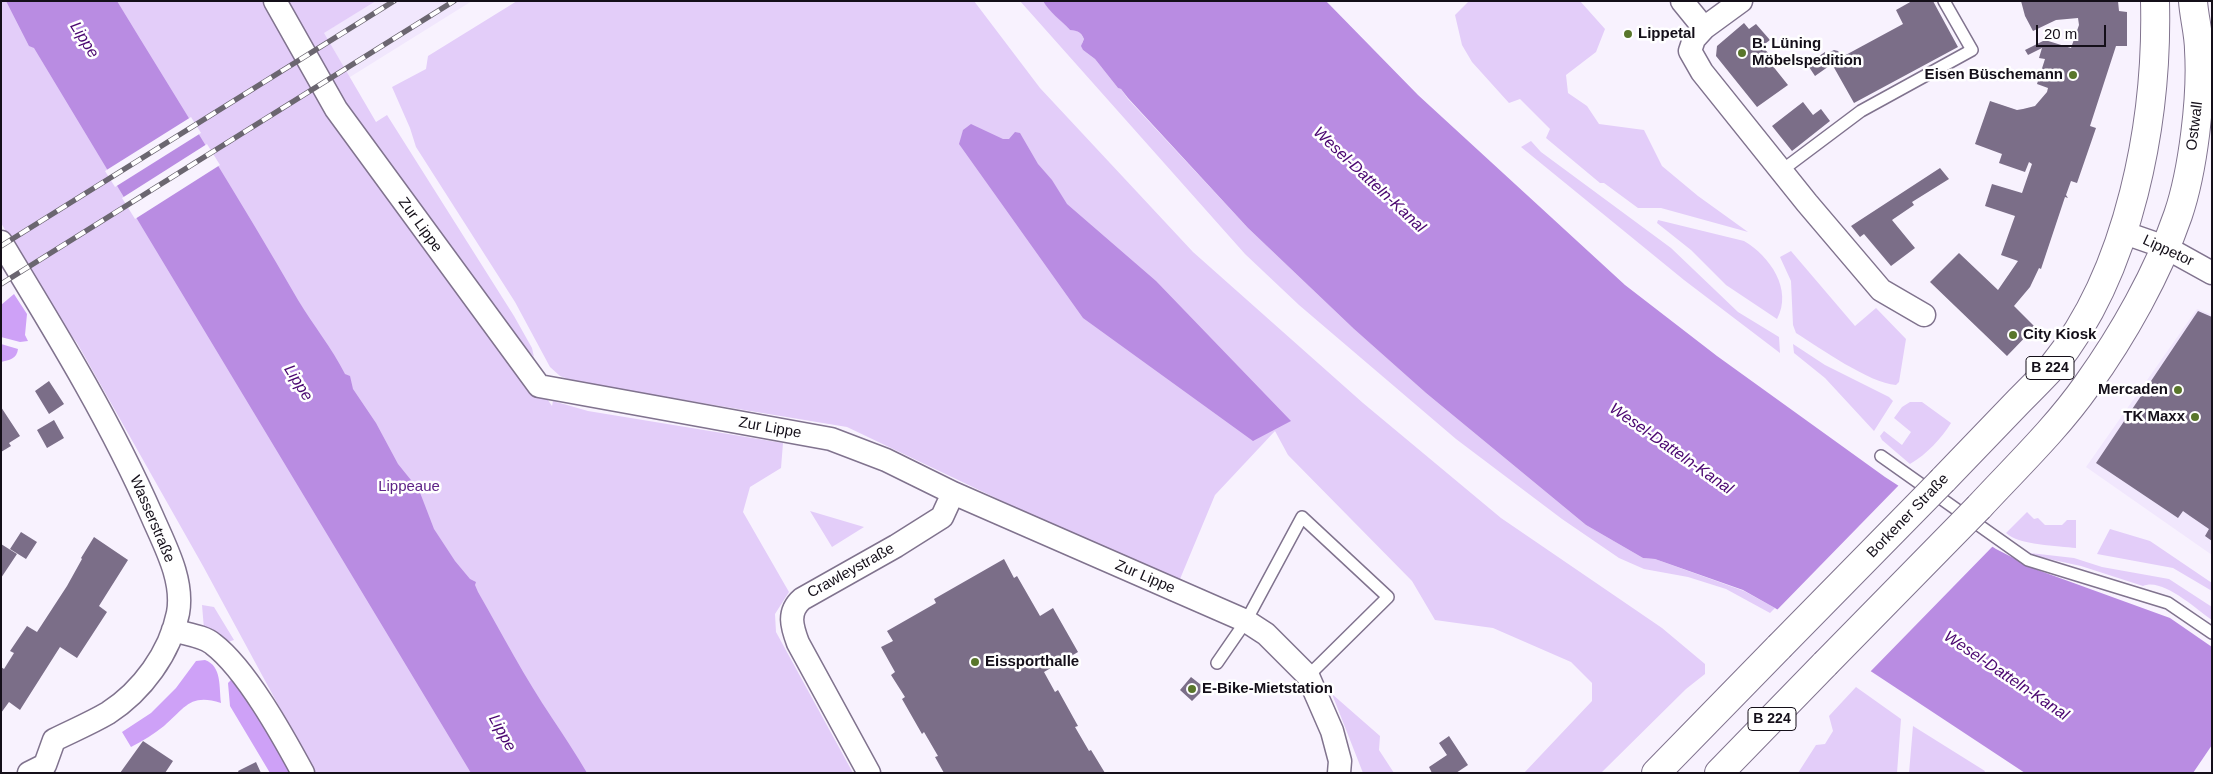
<!DOCTYPE html>
<html>
<head>
<meta charset="utf-8">
<style>
	body { margin:0 }
	#map { position:relative; width:2213px; height:774px; overflow:hidden; background:#f8f2fe; font-family:Helvetica,sans-serif }
	canvas { display:block }
	.frame { position:absolute; inset:0; border:2px solid #140f19; pointer-events:none }
	.scale { position:absolute; left:2036px; top:25px; width:70px; height:22px; box-sizing:border-box; border:2px solid #140f19; border-top:0; padding-left:6px; font-size:15px; line-height:18px; white-space:nowrap; color:#140f19; -webkit-text-stroke:4px #fff; paint-order:stroke }
</style>
</head>
<body>
<div id="map">
<canvas width="2213" height="774"></canvas>
<div class="frame"></div>
<div class="scale">20 m</div>
</div>
<script>
const g = document.querySelector('canvas').getContext('2d');
g.lineJoin = 'round';
function fillPath(path, color) { g.fillStyle = color; g.fill(path, 'evenodd'); }
function strokePath(path, color, width, dash) { g.strokeStyle = color; g.lineWidth = width; g.lineCap = dash ? 'butt' : 'round'; g.setLineDash(dash || []); g.stroke(path); }
function write(font, color, halo, rows, align = 'center') {
  g.font = font + ' Helvetica,sans-serif'; g.lineWidth = 5; g.setLineDash([]); g.textBaseline = 'middle'; g.strokeStyle = halo; g.fillStyle = color; for (const [text, x, y, turn = 0] of rows) {
    g.save(); g.translate(x, y); g.rotate((+turn || 0) * Math.PI / 180); g.textAlign = isNaN(turn) ? turn : align; if (halo) g.strokeText(text, 0, 0); g.fillText(text, 0, 0); g.restore();
  }
}
fillPath(new Path2D(`
	M376 1H472L342 82 315 38Z
	M2197 309 2212 315V555L2086 467Z`), '#f1e7fd');
fillPath(new Path2D(`
	M1 1H376L324 33 376 122 387 115 514 316 532 348 534 357 523 345 393 170 552 406 553 401 588 411 783 443 781 468 750 487 743 512 789 592 775 614 776 632 853 773H315L203 566 77 343 54 313 1 223Z
	M517 1H974L1040 88 1193 252 1363 403 1501 518 1662 628 1705 664V674L1686 689 1601 773H1524L1592 701V683L1571 662 1493 628 1435 620 1412 581 1288 455 1275 431 1215 495 1180 579 1086 541 847 427 575 382 560 376 550 367 515 302 416 147 410 128 392 87 426 69 428 56Z
	M1020 1H1043C1050 12 1061 19 1070 30 1078 30 1080 32 1084 39L1082 43 1083 50 1095 59 1118 88 1121 89 1128 99 1248 228 1354 329 1426 393 1586 525 1643 558 1655 559 1744 591 1775 608 1770 613 1726 589 1688 577 1644 569 1619 558 1562 519 1456 439 1299 305 1245 254Z
	M1469 1H1580L1605 29 1596 52 1566 75 1568 93 1587 106 1599 124 1644 130 1662 166 1698 196 1748 232 1661 208H1638L1604 183H1600L1546 138 1550 129 1520 99 1509 103 1472 62 1462 45 1455 15Z
	M1531 141 1541 152 1671 248 1738 312 1779 337 1780 353 1684 280 1521 147Z
	M1658 220 1744 241C1770 256 1793 290 1777 319L1726 285 1691 250 1657 223Z
	M1791 251 1855 326 1876 308 1906 339 1899 382 1896 385C1869 383 1820 348 1796 333L1793 325 1791 281 1780 257Z
	M1793 344 1825 365 1889 397 1893 401 1874 431 1825 378 1794 353Z
	M1910 402H1922L1951 423C1941 439 1927 454 1910 464L1882 440 1880 436 1884 431 1902 445 1911 432 1894 418 1902 407Z
	M810 511 864 527 832 547Z
	M2027 512 2034 519 2038 518 2045 525H2062L2067 520H2076V548C2059 546 2018 545 2006 533Z
	M2110 529 2150 541 2212 583V591L2173 568 2097 554Z
	M2030 553 2074 558 2102 567 2169 579 2212 607V620C2196 609 2162 577 2143 586L2081 566 2030 555Z
	M202 605 214 607 234 640 228 642 222 637 204 629Z
	M1856 687 1901 719 1897 773H1798L1816 745 1825 744 1833 731 1829 716Z
	M1332 694 1380 736 1379 750 1394 773H1363Z
	M1913 726 1985 771 1984 773H1909Z`), '#e3cdf9');
fillPath(new Path2D(`
	M14 294 27 314 25 335 28 341 20 342 1 337V305Z
	M1 344 18 349C17 359 9 360 1 362Z
	M205 660C222 666 219 687 221 703 190 693 185 708 164 726 154 734 143 741 131 747L122 732 151 713 176 688 196 661Z
	M232 679 238 682 291 773H270L230 706 228 683Z`), '#cea1f7');
fillPath(new Path2D(`
	M6 1H117C178 101 240 199 298 300 313 325 332 348 345 374L350 376 353 389 376 423 398 464 419 490 434 529 455 561 470 579 476 582 475 585 478 592C502 634 525 678 552 718 564 736 576 754 587 773H471L34 48 29 46Z
	M1043 1H1326L1418 95 1625 285 1717 356 1885 477 1996 549 2035 569 2170 618 2212 647V773H2025L1775 608 1743 590 1655 559 1643 558 1586 525 1426 393 1354 329 1248 228 1128 98 1121 89 1118 88 1095 59 1083 50 1081 46 1084 39C1080 31 1078 31 1070 30 1060 19 1050 13 1043 1Z
	M971 124 1003 139H1009L1015 132 1020 133 1038 164 1052 180 1067 204 1156 281 1291 421 1253 441 1083 318 959 144 963 130Z`), '#b98ce2');
fillPath(new Path2D(`
	M191 117 201 133 115 187 105 171Z
	M207 144 220 165 135 219 122 198Z
	M1900 484 1994 545 1869 673 1775 612Z
	M2212 745V773H2193Z`), '#f8f2fe');
fillPath(new Path2D(`
	M1912 1H1933L1958 47 1854 103 1832 64 1815 76 1807 64 1825 52 1826 54 1834 50 1838 51 1842 57 1903 24 1896 10Z
	M2021 1H2118L2119 11 2127 12V46H2116L2090 126 2096 128 2077 183 2071 181 2066 195 2068 198 2065 197 2041 269 2039 268 2030 287 2014 306 2035 327 2007 356 1930 282 1959 253 1998 290 2018 261 2001 255 2015 216 1985 206 1992 184 2022 193 2032 164 2029 162 2025 172 1999 163 2002 154 1975 144 1990 101 2017 110 2023 109 2035 106 2047 92 2048 88 2037 84 2045 59 2039 58 2042 48 2028 55 2025 50 2045 40 2071 48 2079 25 2078 18 2056 20 2033 31 2025 16Z
	M1744 23 1749 29 1756 24 1770 40 1762 46 1776 62 1772 65 1788 85 1757 107 1716 56 1717 46Z
	M1803 102 1813 115 1821 109 1830 121 1792 151 1772 126Z
	M1940 168 1949 179 1912 202 1914 205 1892 220 1915 248 1891 266 1864 234 1860 237 1851 226Z
	M2198 311 2212 317V541L2205 536 2209 529 2190 516 2183 511 2178 518 2096 463Z
	M49 381 64 404 49 414 35 391Z
	M1 407 20 436 9 443 11 446 1 452Z
	M54 420 64 438 47 448 37 430Z
	M21 532 37 542 26 559 10 549Z
	M94 537 128 560 99 606 107 612 77 658 60 647 20 710 9 702 1 713V667L4 669 14 653 10 651 27 626 37 632 67 586 82 559 81 558Z
	M1 544 17 554 1 578Z
	M1004 559 1014 578 1017 576 1040 616 1053 608 1078 652 1044 672 1055 692 1058 690 1078 726 1075 727 1089 751 1091 750 1105 773H944L935 757 938 756 924 732 922 734 902 699 905 697 891 675 895 672 881 647 893 641 887 631 936 603 934 599Z
	M1191 677 1205 688 1192 701 1180 690Z
	M1449 736 1468 765 1456 773H1432L1429 767 1447 755 1439 743Z
	M143 741 173 761 165 773H120Z
	M256 762 261 773H239L238 771Z`), '#7b6e88');
const lane = new Path2D(`
	M1781 171 1861 111 1972 50 1944 1
	M1881 456 2028 560 2168 603 2212 633
	M1217 663 1246 621 1302 517 1388 597 1308 676`);
const street = new Path2D(`
	M275 1 336 109 539 386 831 439 886 460 953 493 1246 621 1266 634 1308 676 1332 731 1340 761 1339 773
	M1682 1 1704 28 1694 39 1690 51 1702 72 1807 203 1881 290 1924 315
	M1704 28 1741 1
	M2122 232 2165 247 2212 273
	M1 242C55 331 110 420 152 516 165 546 184 580 178 613 170 653 142 691 108 713 91 723 72 731 54 740L45 765 29 773
	M173 630C185 634 204 636 213 644 246 669 283 736 303 773
	M869 773 798 643C792 627 787 612 802 599L896 546 942 517 953 493`);
const primary = new Path2D(`
	M1943 480C1968 454 1993 428 2019 401 2030 390 2042 378 2053 366 2130 271 2158 121 2155 1
	M1979 507C2016 467 2056 429 2087 385 2123 335 2158 273 2178 215 2193 171 2202 96 2199 50 2199 34 2194 17 2193 1
	M1656 773 1779 647
	M1719 773 1825 664`);
strokePath(lane, '#80738e', 14);
strokePath(street, '#80738e', 25);
strokePath(primary, '#80738e', 30);
strokePath(lane, '#fff', 11);
strokePath(street, '#fff', 22);
strokePath(primary, '#fff', 28);
const rail = new Path2D(`
	M1 246 394 1
	M1 284 454 1`);
strokePath(rail, '#6b6670', 5.5);
strokePath(rail, '#fff', 4, [11]);
const primaryBridge = new Path2D(`
	M1779 647 1943 480
	M1825 664 1979 507`);
strokePath(primaryBridge, '#80738e', 30, []);
strokePath(primaryBridge, '#fff', 28);
for (const [x, y, r, color] of [
	[1628,34,5,"#59762b"],
	[1742,53,5,"#59762b"],
	[2073,75,5,"#59762b"],
	[2013,335,5,"#59762b"],
	[2178,390,5,"#59762b"],
	[2195,417,5,"#59762b"],
	[975,662,5,"#59762b"],
	[1192,689,5,"#59762b"]
]) { const dot = new Path2D(); dot.arc(x, y, r, 0, 2 * Math.PI); g.fillStyle = color; g.fill(dot); strokePath(dot, '#fff', 2); }
for (const [x, y, w] of [
	[2050,368,48],
	[1772,719,48]
]) { const box = new Path2D(); box.roundRect(x - w / 2, y - 11.5, w, 23, 4); g.fillStyle = '#fff'; g.fill(box); strokePath(box, '#140f19', 1); }
write('bold 14px', '#140f19', null, [
	["B 224",2050,368],
	["B 224",1772,719]
]);
write('bold 15px', '#140f19', '#fff', [
	["Lippetal",1638,34],
	["B. Lüning",1752,44],
	["Möbelspedition",1752,61],
	["Eisen Büschemann",2063,75,"right"],
	["City Kiosk",2023,335],
	["Mercaden",2168,390,"right"],
	["TK Maxx",2185,417,"right"],
	["Eissporthalle",985,662],
	["E-Bike-Mietstation",1202,689]
], 'left');
write('15px', '#140f19', '#fff', [
	["Ostwall",2195,126,-83],
	["Zur Lippe",420,225,54],
	["Lippetor",2168,251,25],
	["Zur Lippe",770,428,10],
	["Borkener Straße",1908,516,-46],
	["Wasserstraße",152,519,67],
	["Crawleystraße",851,571,-29],
	["Zur Lippe",1145,577,23]
]);
write('15px', '#5e2387', '#fff', [
	["Lippeaue",409,487]
]);
write('italic 16px', '#4a0670', '#fff', [
	["Lippe",84,40,58],
	["Wesel-Datteln-Kanal",1369,180,43],
	["Lippe",298,383,58],
	["Wesel-Datteln-Kanal",1671,449,35],
	["Wesel-Datteln-Kanal",2006,676,34],
	["Lippe",502,733,61]
]);
</script>
</body>
</html>
